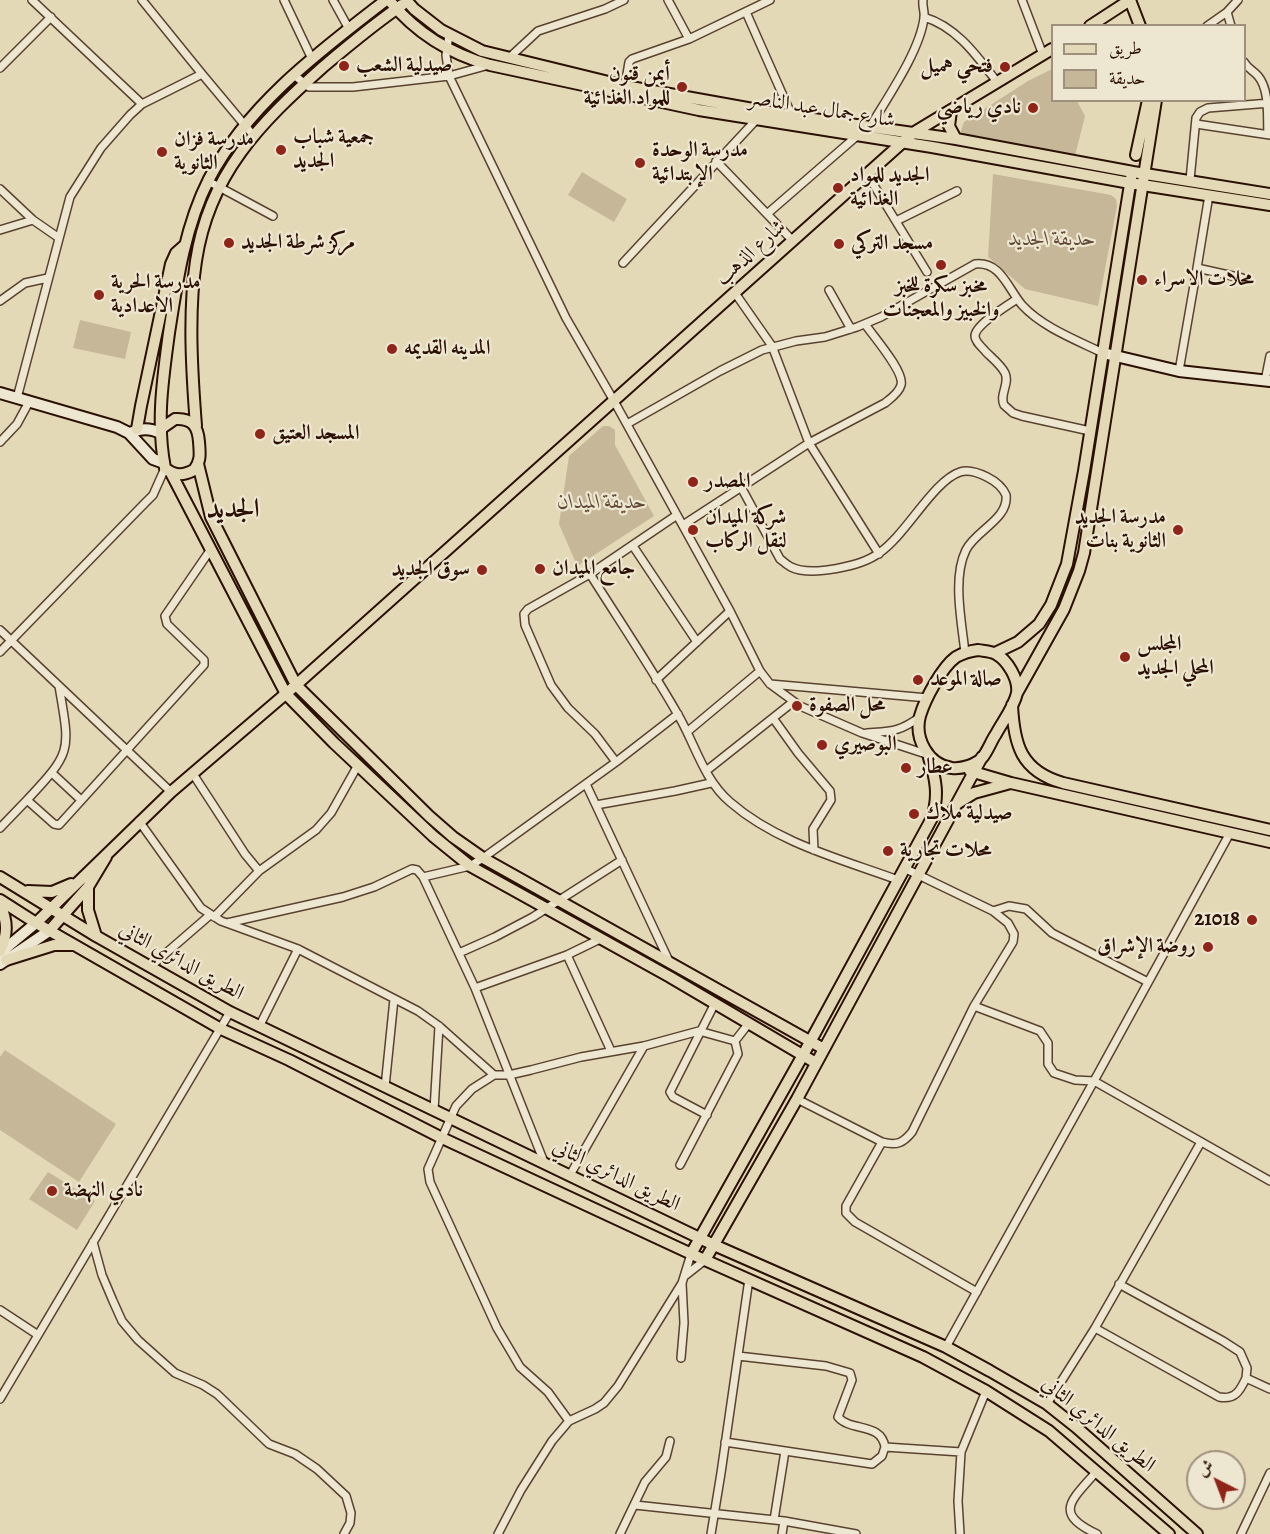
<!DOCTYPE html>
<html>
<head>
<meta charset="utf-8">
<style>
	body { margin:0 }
	#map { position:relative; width:1270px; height:1534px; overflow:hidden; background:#e4d9b7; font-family:Alegreya,Amiri,serif }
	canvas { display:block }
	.legend { position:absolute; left:1051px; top:24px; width:195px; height:78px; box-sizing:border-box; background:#ede6d0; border:2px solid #9f907e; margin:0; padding:8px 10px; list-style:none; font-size:18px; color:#2b1002 }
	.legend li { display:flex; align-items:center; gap:12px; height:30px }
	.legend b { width:30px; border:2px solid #9f907e }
	.north { position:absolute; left:1186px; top:1450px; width:60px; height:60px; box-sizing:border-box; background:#ede6d0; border:2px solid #9f907e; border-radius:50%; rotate:318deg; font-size:16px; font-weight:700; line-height:24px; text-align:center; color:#2b1002 }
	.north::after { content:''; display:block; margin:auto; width:21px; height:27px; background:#8f2418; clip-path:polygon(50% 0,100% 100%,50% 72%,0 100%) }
</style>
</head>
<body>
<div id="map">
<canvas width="1270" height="1534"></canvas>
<ul class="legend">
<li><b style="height:8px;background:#e4d9b7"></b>طريق</li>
<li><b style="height:16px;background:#c5b798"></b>حديقة</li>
</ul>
<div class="north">ش</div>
</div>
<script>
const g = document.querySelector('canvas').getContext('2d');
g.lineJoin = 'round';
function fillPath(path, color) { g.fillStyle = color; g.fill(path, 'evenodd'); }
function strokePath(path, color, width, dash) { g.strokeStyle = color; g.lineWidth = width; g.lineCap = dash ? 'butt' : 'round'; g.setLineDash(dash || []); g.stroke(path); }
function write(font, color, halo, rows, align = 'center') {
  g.font = font + ' Alegreya,Amiri,serif'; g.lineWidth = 4.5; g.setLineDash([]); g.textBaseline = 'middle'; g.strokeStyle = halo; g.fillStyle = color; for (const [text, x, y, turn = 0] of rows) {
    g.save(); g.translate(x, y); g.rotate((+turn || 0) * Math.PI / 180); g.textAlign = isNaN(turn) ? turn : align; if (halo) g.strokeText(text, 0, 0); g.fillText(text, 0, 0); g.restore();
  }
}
fillPath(new Path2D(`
	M1052 69V100L1077 101 1085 116 1075 156 960 134 964 122 1028 81Z
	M582 172 627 199 614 222 568 195Z
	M993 174 1111 195 1116 199 1117 206 1098 306 1025 289 988 257Z
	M80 320 131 332 125 359 73 348Z
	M603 426H609L615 430V445L654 516 579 565 575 561 559 524 569 456Z
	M5 1050 116 1124 79 1182 0 1130V1057Z
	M48 1172 95 1201 77 1230 29 1199Z`), '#c5b798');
const street = new Path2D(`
	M32 0 142 104
	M142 0 202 74
	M284 0 312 59
	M333 0 349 29
	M668 0 689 39
	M1022 0 1043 55
	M746 12 792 116
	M1227 12 1238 0
	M924 17C957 27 977 56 997 82
	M1207 26 1227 12 1231 26
	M449 35 446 55 449 76 566 318 614 401 730 611 760 671 770 684 800 706 862 733 926 754
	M509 58 538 31 605 9 624 0
	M1244 62C1248 69 1253 70 1258 76 1270 90 1267 117 1268 134
	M0 68 51 17
	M294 75 309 87H353L449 76 489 65
	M625 86 629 62 632 59 689 39 770 0
	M1196 124 1270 135
	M870 127C887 98 920 51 924 18 925 12 922 6 923 0
	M716 161 793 241
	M867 174 927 272
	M1190 180 1196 118 1200 112 1208 108 1270 103
	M208 181 273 216
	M0 189 33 220 59 238
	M767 214 858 135
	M896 221 957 191
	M0 230 33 220
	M623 263 756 120
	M1197 268 1209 195
	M829 290 851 329
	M735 293 772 346 809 443 879 554
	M1017 299C1008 305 975 325 975 336 975 342 982 347 986 352 992 358 1001 365 1005 373 1010 384 999 394 1004 405L1013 413 1022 416 1090 431
	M0 301 25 283 48 278
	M1179 371 1197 268 1242 278
	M1265 381 1270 356
	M17 398 70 197 101 148 130 115 142 104 202 74 253 135
	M627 424 720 371 762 350 796 341 825 337 857 327 881 317 975 264C1001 261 1008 289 1022 305 1042 327 1076 340 1103 353
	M0 442 17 424 29 402
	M741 487 780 559C783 561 787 565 791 567 811 577 862 566 879 553 906 535 933 481 960 472 969 469 979 473 987 477 995 481 1002 486 1006 495 1009 519 975 531 966 550 952 578 962 623 965 653
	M677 515 590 574C619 620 650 666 677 713 695 743 703 779 730 802 777 843 841 859 898 880
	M683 525 809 443 885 403C890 399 899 393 901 385 905 372 873 336 865 324
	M633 546 697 642
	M590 574 528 609 524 614 525 625 551 685 568 708 595 734 616 762
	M0 630 171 792
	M0 652 144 504 153 495 165 468
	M656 680 730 611
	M770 684 928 698
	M59 686C70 751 73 751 27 800L54 824 59 825 204 665V660L167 624 165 616 211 549
	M773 718 798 753 830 791 831 800 813 829 814 850
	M687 732 760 671
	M867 733C892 731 899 732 920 717
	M706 771 793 702
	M52 773 81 800
	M193 774 245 854 259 871 214 917
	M586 784 669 961
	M596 805 675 791 711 783
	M139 821 201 908 221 921 298 949 418 1011 439 1026 494 1075
	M0 828 27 800
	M1230 833 1094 1081 1270 1181
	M259 871 316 830 331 813 358 765
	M993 911 1009 906 1026 909 1052 933 1148 982
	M227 923 343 897 374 887 412 869 417 870 423 877
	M459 953 495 937 533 917 622 860
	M567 955 611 1051
	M150 967 210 915
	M475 988 567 955 600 939
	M259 1027 298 949
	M385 1087 394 999
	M797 1099 882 1142C897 1146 903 1143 912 1132L974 1006 1013 942 1014 934 1008 923 993 911 904 868
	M434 1110 439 1026
	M707 1115 673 1097 670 1092 715 1003
	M882 1142 846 1206V1213L855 1222 977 1292
	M544 1162 475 988 423 877 470 866 483 858 616 762 678 714
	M680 1165 738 1054 735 1041
	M570 1175 644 1046
	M93 1242 102 1275 113 1301 122 1321 138 1340 175 1373 203 1385 217 1394 269 1444 295 1454 317 1469 346 1496 351 1513 350 1523 344 1534
	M686 1275 705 1260
	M1119 1284 1223 1341 1240 1352 1247 1368 1246 1378 1270 1389
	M0 1310 38 1335
	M1095 1328 1219 1397C1235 1400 1240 1391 1246 1378
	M946 1347 1094 1081 1075 1080 1054 1073 1048 1064V1043L1040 1031 974 1006
	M738 1356 826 1366 850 1373 852 1380 838 1417C851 1432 881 1422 885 1447
	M681 1358 684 1323 682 1283
	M0 1399 230 1012
	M1047 1404 1095 1328 1201 1142
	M569 1421 548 1392 520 1367 513 1355 497 1328 430 1182 428 1169 456 1106 472 1089 494 1075H509L531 1070 581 1057 644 1046 699 1031 735 1041 749 1023
	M725 1442 872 1464 882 1456 885 1447 961 1452
	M1097 1471C1072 1500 1052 1513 1097 1534
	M635 1505 784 1521 856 1534
	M774 1520 785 1451
	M498 1534 521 1490 552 1441 569 1421 595 1409 604 1403 618 1386 682 1283 691 1254
	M620 1534 645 1482 666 1457 670 1441
	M711 1534 721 1473 749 1279
	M782 1534 784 1521
	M960 1534 958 1501 961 1452 986 1391
	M1241 1534 1270 1473`);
const secondary = new Path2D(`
	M1103 353 1179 371 1270 381
	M0 393 117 427 129 433 153 459 164 463
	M130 433C142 428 149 428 161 433
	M0 953 36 923
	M0 964 49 931`);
const primary = new Path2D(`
	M389 0C416 33 450 54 490 65L699 110 932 147 1130 183 1270 205
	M406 0 414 9 441 30 482 51 625 86 792 116 956 139 1133 172 1270 194
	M1130 0 1140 26
	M1090 26 1130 0
	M951 111 949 126 956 139
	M1136 155 1148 100
	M196 426C192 374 188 312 196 261 209 174 260 123 323 67 349 45 374 24 402 5
	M162 428 175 419C192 418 198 426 199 442 200 454 201 461 194 470 183 476 174 476 165 468 156 422 163 378 169 333 177 281 185 226 209 179 248 104 320 51 386 0
	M137 429 141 406 171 264 176 253 185 245
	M198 464 211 517 296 685 429 816 453 837 483 858 824 1049
	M171 473 286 694 334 743 433 836 470 866 670 977 816 1063
	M978 650C983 651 991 651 996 654 1007 660 1019 679 1017 693 1014 707 1003 721 996 734 991 741 988 751 982 758 975 765 962 769 952 768 928 765 914 738 920 716 925 699 942 667 956 657 963 653 970 651 978 650Z
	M995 653 1018 642 1039 624 1051 605 1067 564 1084 471 1131 178
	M1017 693 1064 609 1079 571 1084 553 1156 100
	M1012 705C1014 745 1021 771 1063 783L1270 830
	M970 771 1011 783 1270 842
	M958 803 974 793 1007 784
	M0 877 96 936 230 1012 714 1245 946 1347 990 1371 1047 1404 1076 1427 1197 1534
	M88 887V910L96 936
	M28 891 52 892 71 884
	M0 900 36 923 221 1029 289 1060 442 1138 698 1257 923 1357 986 1391 1049 1431 1169 1534
	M0 905C8 921 8 935 0 951
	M36 923 171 792 296 685 913 133 1052 49
	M49 931 88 887 106 857
	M6 960 54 945H72
	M691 1254 803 1055 932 818C939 796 936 779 929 758
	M705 1260 797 1099 982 757`);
strokePath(street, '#59422f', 10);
strokePath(secondary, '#2b1002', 14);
strokePath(primary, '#2b1002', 14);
strokePath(street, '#ede6d0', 7);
strokePath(secondary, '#ede6d0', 10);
strokePath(primary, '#e4d9b7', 10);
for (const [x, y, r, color] of [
	[344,66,6,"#8f2418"],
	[1005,67,6,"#8f2418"],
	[682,87,6,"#8f2418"],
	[1033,108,6,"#8f2418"],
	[281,150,6,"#8f2418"],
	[162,152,6,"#8f2418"],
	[640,163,6,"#8f2418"],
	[838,188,6,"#8f2418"],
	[229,243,6,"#8f2418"],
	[839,244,6,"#8f2418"],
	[941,265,6,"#8f2418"],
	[1142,280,6,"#8f2418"],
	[99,295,6,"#8f2418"],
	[392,349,6,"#8f2418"],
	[260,434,6,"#8f2418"],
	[693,482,6,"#8f2418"],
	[693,530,6,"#8f2418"],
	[1178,530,6,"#8f2418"],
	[540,569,6,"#8f2418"],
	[482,570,6,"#8f2418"],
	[1125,657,6,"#8f2418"],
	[918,680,6,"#8f2418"],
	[797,706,6,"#8f2418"],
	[822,745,6,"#8f2418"],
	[906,768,6,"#8f2418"],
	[914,814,6,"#8f2418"],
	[888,851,6,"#8f2418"],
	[1252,920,6,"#8f2418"],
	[1208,947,6,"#8f2418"],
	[52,1191,6,"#8f2418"]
]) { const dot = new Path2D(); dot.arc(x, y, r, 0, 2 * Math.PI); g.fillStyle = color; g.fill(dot); strokePath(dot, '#ede6d0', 2); }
write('bold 21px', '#2b1002', '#ede6d0', [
	["صيدلية الشعب",356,66],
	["فتحي هميل",993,67,"right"],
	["أيمن قنون",670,75,"right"],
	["للمواد الغذائية",670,99,"right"],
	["نادي رياضي",1021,108,"right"],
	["جمعية شباب",293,138],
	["الجديد",293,162],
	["مدرسة فزان",174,140],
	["الثانوية",174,164],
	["مدرسة الوحدة",652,151],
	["الإبتدائية",652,175],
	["الجديد للمواد",850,176],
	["الغذائية",850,200],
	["مركز شرطة الجديد",241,243],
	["مسجد التركي",851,244],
	["محلات الاسراء",1154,280],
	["مدرسة الحرية",111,283],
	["الاعدادية",111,307],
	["مخبز سكرة للخبز",941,287,"center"],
	["والخبيز والمعجنات",941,311,"center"],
	["المدينه القديمه",404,349],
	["المسجد العتيق",272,434],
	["المصدر",705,482],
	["شركة الميدان",705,518],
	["لنقل الركاب",705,542],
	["مدرسة الجديد",1166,518,"right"],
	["الثانوية بنات",1166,542,"right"],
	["جامع الميدان",552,569],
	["سوق الجديد",470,570,"right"],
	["المجلس",1137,645],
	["المحلي الجديد",1137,669],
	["صالة الموعد",930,680],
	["محل الصفوة",809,706],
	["البوصيري",834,745],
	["عطار",918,768],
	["صيدلية ملاك",926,814],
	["محلات تجارية",900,851],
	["21018",1240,920,"right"],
	["روضة الإشراق",1196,947,"right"],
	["نادي النهضة",64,1191]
], 'left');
write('21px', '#2b1002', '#ede6d0', [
	["شارع جمال عبد الناصر",822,110,9],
	["شارع الذهب",751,253,-42],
	["الطريق الدائري الثاني",181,962,29],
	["الطريق الدائري الثاني",616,1176,26],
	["الطريق الدائري الثاني",1098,1425,39]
]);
write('italic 21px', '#614a36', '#ede6d0', [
	["حديقة الجديد",1052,240],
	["حديقة الميدان",602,503]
]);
write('bold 27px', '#2b1002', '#ede6d0', [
	["الجديد",233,510]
]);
</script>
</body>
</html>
